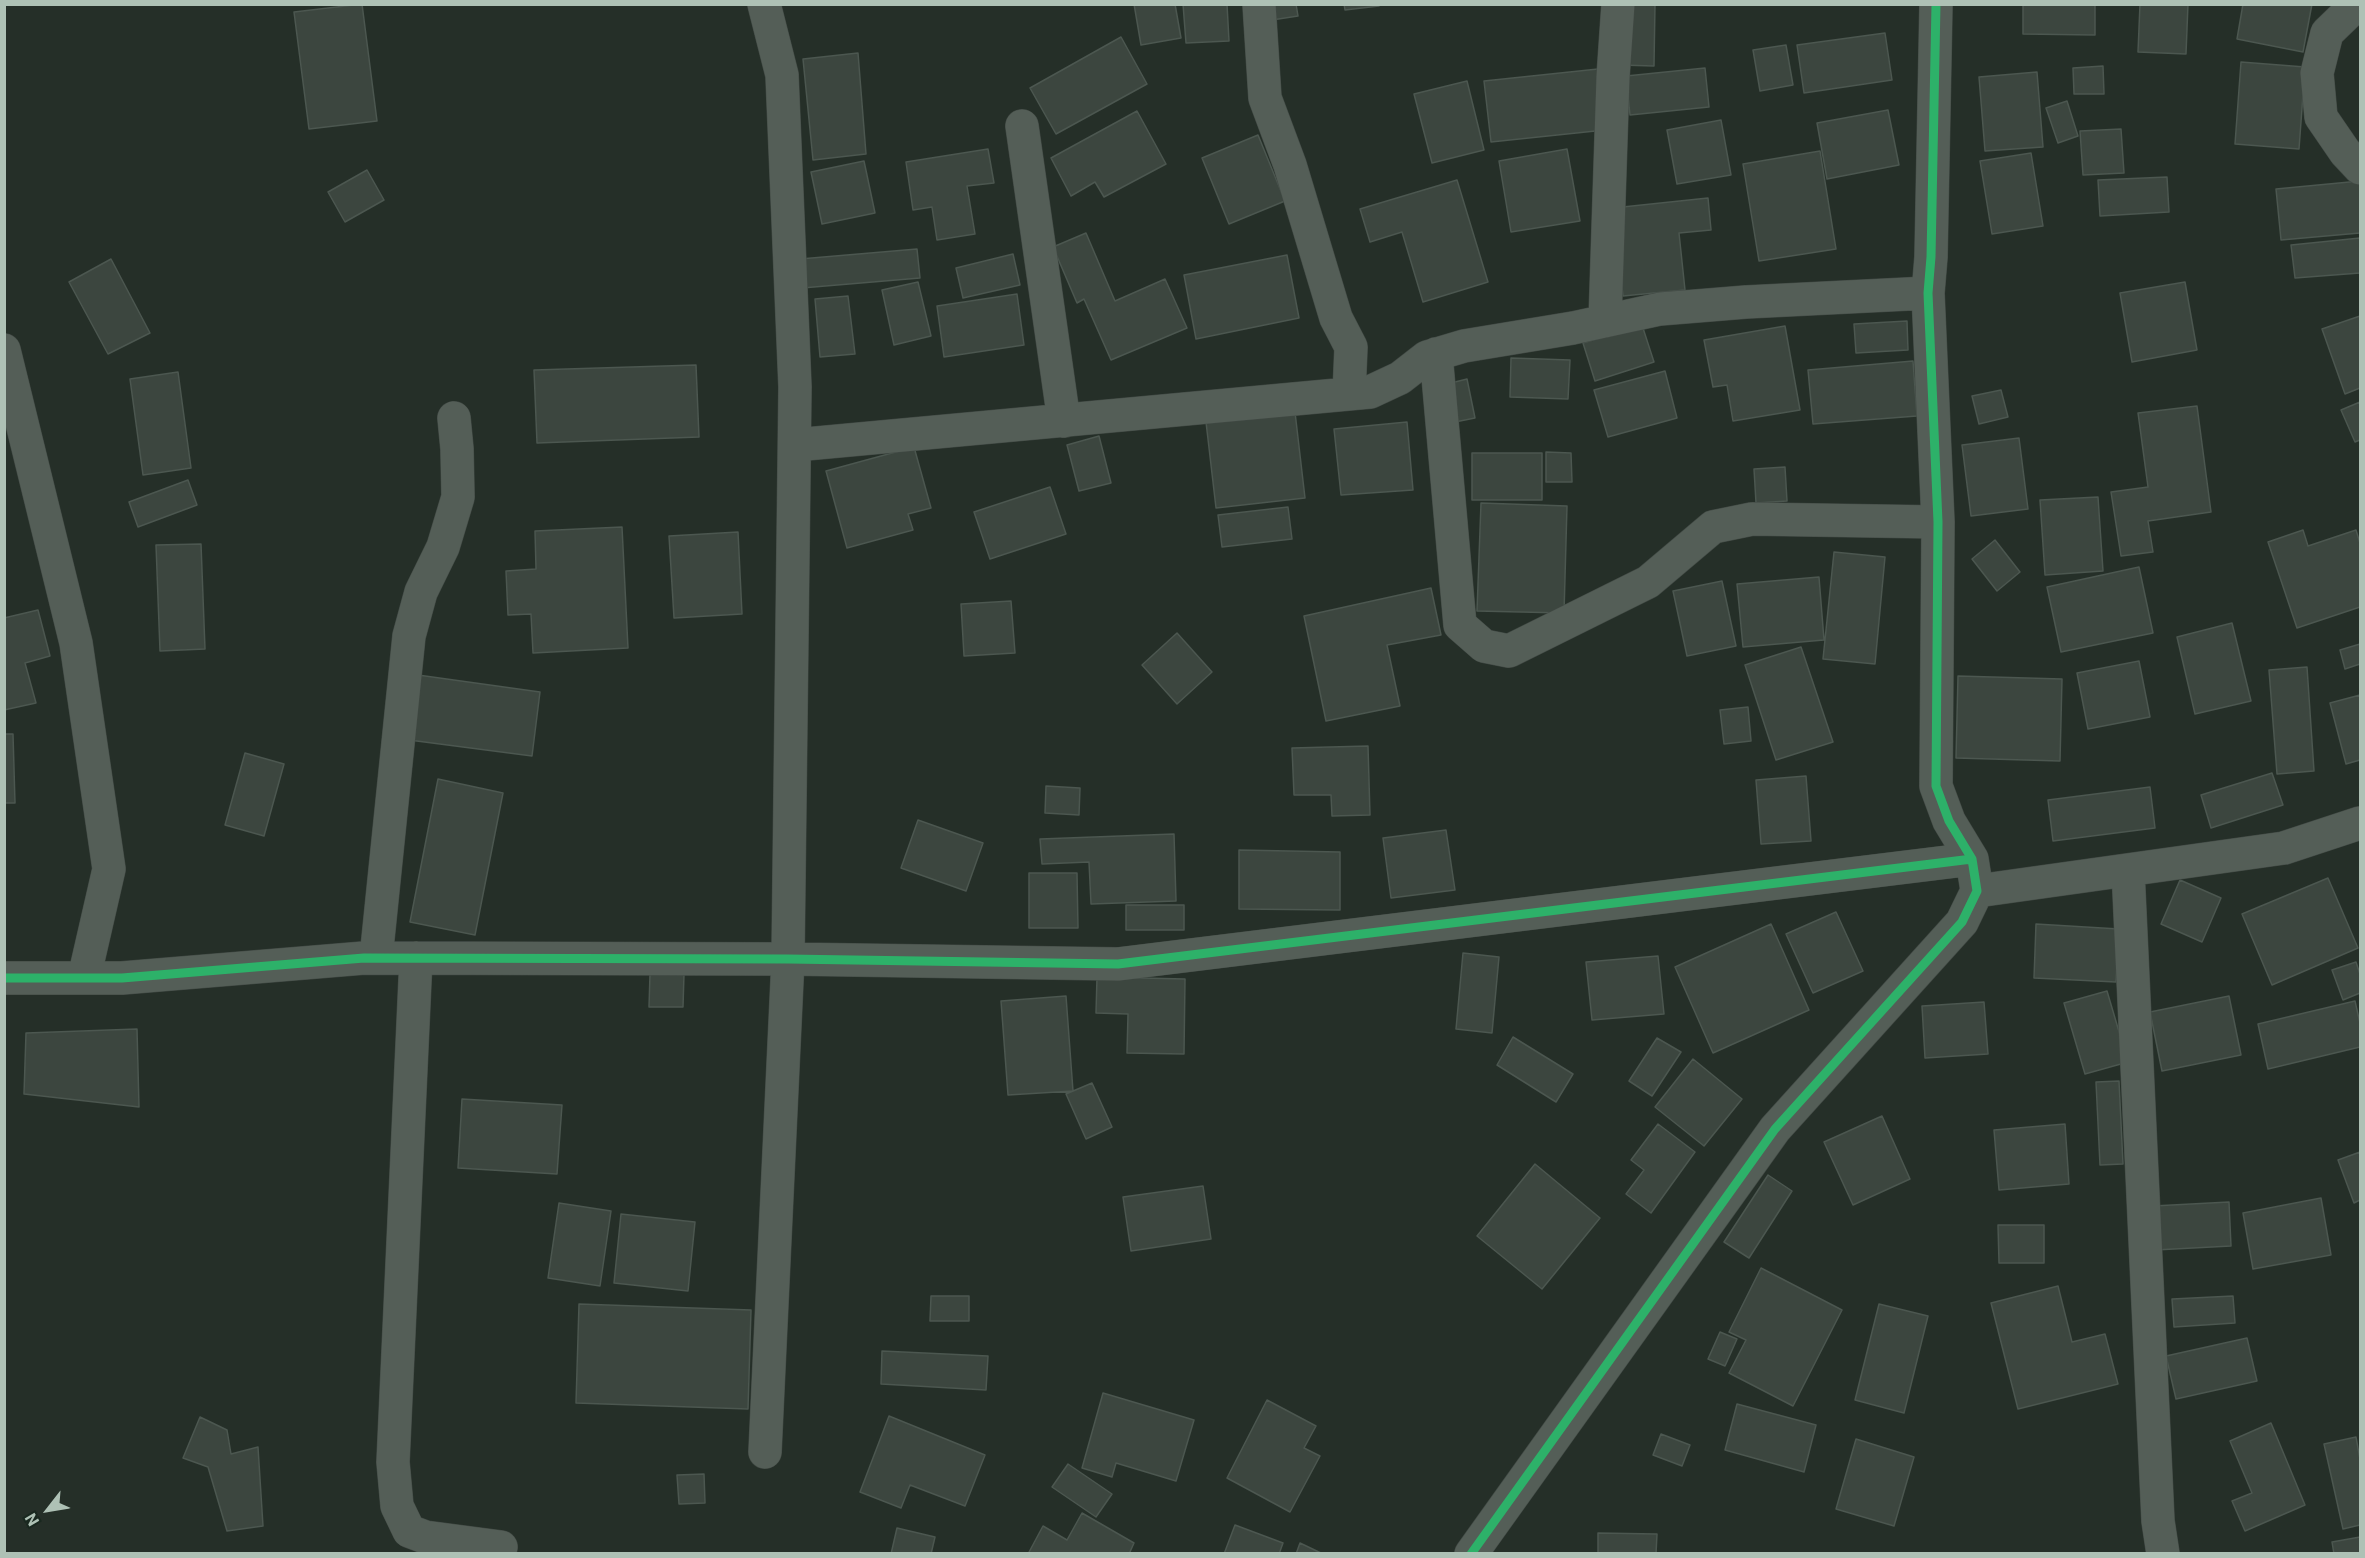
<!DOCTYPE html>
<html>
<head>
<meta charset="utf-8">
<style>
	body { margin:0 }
	#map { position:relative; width:2365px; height:1558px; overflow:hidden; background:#252f28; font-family:Roboto,sans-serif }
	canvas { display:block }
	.frame { position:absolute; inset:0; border:6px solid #aec1b5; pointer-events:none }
	.north { position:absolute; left:18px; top:1480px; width:60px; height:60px; -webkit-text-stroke:4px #19281f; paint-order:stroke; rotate:239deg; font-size:16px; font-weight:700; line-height:24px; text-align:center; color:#aec1b5 }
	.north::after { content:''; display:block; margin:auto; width:21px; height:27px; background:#aec1b5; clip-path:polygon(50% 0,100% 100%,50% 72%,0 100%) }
</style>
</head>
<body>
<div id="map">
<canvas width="2365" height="1558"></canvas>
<div class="frame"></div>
<div class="north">N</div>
</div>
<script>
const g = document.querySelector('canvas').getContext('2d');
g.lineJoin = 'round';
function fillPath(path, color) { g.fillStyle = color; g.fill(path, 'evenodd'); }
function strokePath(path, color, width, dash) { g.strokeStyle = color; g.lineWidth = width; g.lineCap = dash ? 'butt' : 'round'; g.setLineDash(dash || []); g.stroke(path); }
const building = new Path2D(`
	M362 4 377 121 309 129 294 12Z
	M1134 4H1175L1181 38 1141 45Z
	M1183 4H1227L1229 41 1186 43Z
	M1270 4H1296L1298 16 1272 20Z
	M1344 4H1378L1379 6 1345 10Z
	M1621 4H1655L1654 66 1620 65Z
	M2023 4H2095V35L2023 34Z
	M2140 4H2188L2186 54 2138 52Z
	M2243 4H2312L2303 52 2237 39Z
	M1885 33 1892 80 1804 93 1797 45Z
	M1121 37 1147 84 1056 134 1030 88Z
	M1786 45 1793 85 1760 91 1753 50Z
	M858 53 866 154 813 160 803 59Z
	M2241 62 2305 67 2299 149 2235 144Z
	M2103 66 2104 94H2074L2073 68Z
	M1705 68 1709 107 1630 115 1626 76Z
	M1598 69 1605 130 1491 142 1484 81Z
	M2037 72 2043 147 1985 151 1979 77Z
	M1467 81 1484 150 1432 163 1414 94Z
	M2067 101 2078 136 2058 143 2046 108Z
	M1888 110 1899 165 1827 179 1817 123Z
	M1137 111 1166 164 1104 197 1095 182 1071 196 1051 158Z
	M1721 120 1731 175 1677 184 1667 130Z
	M2121 129 2124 173 2083 175 2080 131Z
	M1258 135 1285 201 1229 224 1202 158Z
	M988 149 994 183 967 186 975 234 937 240 932 207 913 210 906 162Z
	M1567 149 1580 221 1511 232 1499 161Z
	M1820 151 1836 249 1759 261 1743 164Z
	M2031 153 2043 226 1992 234 1980 161Z
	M864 161 875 213 822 224 811 172Z
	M367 170 384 200 345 222 328 192Z
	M2167 177 2169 212 2100 216 2098 180Z
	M1457 180 1488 282 1423 302 1402 232 1370 242 1360 209Z
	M2360 181V233L2281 240 2276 189Z
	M1708 198 1711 230 1679 233 1685 290 1623 296 1613 208Z
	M1086 233 1115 301 1165 279 1187 328 1111 360 1084 299 1077 303 1053 247Z
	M2360 238V273L2295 278 2291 245Z
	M917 249 920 278 802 288 800 259Z
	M1013 254 1020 285 963 298 956 268Z
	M1287 255 1299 318 1196 339 1184 275Z
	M111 259 150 333 108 354 69 282Z
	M918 282 931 336 894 345 882 290Z
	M2185 282 2197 350 2132 362 2120 293Z
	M1017 294 1024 345 944 357 937 306Z
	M848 296 855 354 820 357 815 299Z
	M2360 316V388L2345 394 2322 329Z
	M1907 321 1908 350 1856 353 1854 324Z
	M1642 325 1654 362 1595 381 1583 343Z
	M1785 326 1800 410 1733 421 1727 385 1713 387 1704 340Z
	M1511 358 1570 360 1568 399 1510 397Z
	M1913 361 1917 416 1813 424 1808 370Z
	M696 365 699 437 537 443 534 370Z
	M1665 371 1677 418 1608 437 1594 390Z
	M178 372 191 468 143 475 130 379Z
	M1467 379 1475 418 1455 422 1447 384Z
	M2001 390 2008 417 1979 424 1972 396Z
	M2360 402V440L2355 442 2341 410Z
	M2197 406 2211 512 2148 521 2153 552 2121 556 2111 492 2148 487 2138 413Z
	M1295 412 1305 498 1216 508 1206 422Z
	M1407 422 1413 490 1341 495 1334 429Z
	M1099 436 1111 483 1079 491 1067 445Z
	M2019 438 2028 509 1971 516 1962 445Z
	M914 447 931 508 908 514 913 530 847 548 826 471Z
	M1546 452 1571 453 1572 482H1546Z
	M1472 453H1542V500H1472Z
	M1785 467 1787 501 1756 503 1754 469Z
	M188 480 197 505 138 527 129 502Z
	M1050 487 1066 534 990 559 974 512Z
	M2098 497 2103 571 2045 575 2040 500Z
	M1481 503 1567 506 1564 613 1477 611Z
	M1288 507 1292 539 1222 547 1218 515Z
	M622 527 628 648 533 653 531 614 508 615 506 571 536 569 535 531Z
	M2303 530 2308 546 2356 530 2360 543V607L2297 628 2268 542Z
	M738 532 742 614 674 618 669 536Z
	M1995 540 2020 572 1997 591 1972 559Z
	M201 544 205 649 160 651 156 545Z
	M1834 552 1885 557 1875 664 1823 659Z
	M2139 567 2153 633 2061 652 2047 587Z
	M1819 577 1824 640 1743 647 1737 584Z
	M1722 581 1736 646 1687 656 1673 591Z
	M1431 588 1441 635 1387 645 1400 706 1326 721 1304 616Z
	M1011 601 1015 653 964 656 961 604Z
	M38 610 50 656 25 663 36 703 4 710V618Z
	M2232 623 2251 701 2195 714 2177 637Z
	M1177 633 1212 672 1177 704 1142 665Z
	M2360 644V664L2345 669 2340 650Z
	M1801 647 1833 742 1776 760 1745 665Z
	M2139 661 2150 717 2088 729 2077 673Z
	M2307 667 2314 771 2277 774 2269 670Z
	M418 675 540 692 532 756 409 740Z
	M1958 676 2062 679 2060 761 1956 758Z
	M2360 695V760L2346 764 2330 703Z
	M1748 707 1751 741 1724 744 1720 710Z
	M4 734H13L15 803H4Z
	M1368 746 1370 815 1332 816 1331 795H1294L1292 748Z
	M245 753 284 764 264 836 225 825Z
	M2272 773 2283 805 2211 828 2201 795Z
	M1806 776 1811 841 1761 844 1756 780Z
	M438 779 503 793 475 935 410 922Z
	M1046 786 1080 788 1079 815 1045 813Z
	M2150 787 2155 828 2053 841 2048 800Z
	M918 820 983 843 966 891 901 868Z
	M1446 830 1455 890 1391 898 1383 838Z
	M1174 834 1176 901 1091 904 1089 862 1042 864 1040 839Z
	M1239 850 1340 852V910L1239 909Z
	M1029 873H1077L1078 928H1029Z
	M2328 878 2358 948 2272 985 2242 914Z
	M2180 880 2221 898 2202 942 2161 924Z
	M1126 905H1184V930H1126Z
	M1836 912 1863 971 1813 993 1786 934Z
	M1771 924 1809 1010 1713 1053 1675 967Z
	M2036 924 2119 929 2116 982 2034 978Z
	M1463 953 1499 957 1492 1033 1456 1029Z
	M1658 956 1664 1014 1592 1020 1586 962Z
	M2356 962 2360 974V993L2343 1000 2332 970Z
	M650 974H684L683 1007H649Z
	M1097 977 1185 979 1184 1054 1127 1053 1128 1014 1096 1013Z
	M2107 991 2128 1062 2085 1074 2064 1003Z
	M1066 996 1073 1091 1008 1095 1001 1001Z
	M2229 996 2241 1055 2162 1071 2150 1012Z
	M2355 1001 2360 1023V1047L2268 1069 2258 1024Z
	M1984 1002 1988 1054 1925 1058 1922 1006Z
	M137 1029 139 1107 24 1094 26 1033Z
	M1513 1037 1573 1074 1556 1102 1497 1065Z
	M1657 1038 1681 1052 1652 1096 1629 1081Z
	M1693 1059 1742 1099 1704 1146 1655 1107Z
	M2119 1081 2123 1164 2100 1165 2096 1082Z
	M1092 1083 1112 1127 1086 1139 1066 1094Z
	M462 1099 562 1105 557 1174 458 1168Z
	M1882 1116 1910 1179 1853 1205 1824 1142Z
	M1658 1124 1695 1152 1651 1213 1626 1194 1644 1170 1631 1160Z
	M2065 1124 2069 1184 1999 1190 1994 1130Z
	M2360 1152V1200L2354 1203 2338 1160Z
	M1535 1164 1600 1218 1542 1289 1477 1236Z
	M1768 1175 1792 1191 1749 1258 1724 1242Z
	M1203 1186 1211 1239 1131 1251 1123 1197Z
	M2321 1198 2331 1255 2253 1269 2243 1213Z
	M2229 1202 2231 1246 2155 1250 2153 1206Z
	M559 1203 611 1211 600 1286 548 1278Z
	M621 1214 695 1222 688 1291 614 1283Z
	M1998 1225H2044V1263H1999Z
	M1761 1268 1842 1310 1793 1406 1729 1373 1746 1340 1729 1332Z
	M2058 1286 2072 1342 2105 1334 2118 1384 2018 1409 1991 1303Z
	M931 1296H969V1321H930Z
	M2233 1296 2235 1323 2174 1327 2172 1299Z
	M579 1304 751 1310 748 1409 576 1403Z
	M1879 1304 1928 1316 1904 1413 1855 1400Z
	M1720 1332 1737 1339 1725 1366 1708 1359Z
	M2247 1338 2257 1381 2176 1399 2166 1356Z
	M882 1351 988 1356 986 1390 881 1384Z
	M1103 1393 1194 1420 1176 1481 1116 1463 1112 1477 1082 1468Z
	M1267 1400 1316 1426 1304 1448 1320 1456 1290 1512 1227 1478Z
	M1737 1404 1816 1425 1804 1472 1725 1450Z
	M889 1416 985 1455 965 1506 910 1485 901 1508 860 1492Z
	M200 1417 227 1430 231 1454 258 1447 263 1526 227 1531 208 1467 183 1458Z
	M2271 1423 2305 1505 2245 1531 2232 1501 2252 1493 2230 1441Z
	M1661 1434 1690 1445 1682 1466 1653 1455Z
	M2356 1437 2360 1459V1525L2343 1529 2324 1444Z
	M1856 1439 1914 1457 1894 1526 1836 1509Z
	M1068 1464 1112 1494 1096 1517 1052 1487Z
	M704 1474 705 1503 679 1504 677 1475Z
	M1082 1513 1134 1543 1129 1554H1028L1043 1526 1067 1540Z
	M1235 1525 1283 1543 1279 1554H1224Z
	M897 1528 935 1537 931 1554H891Z
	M1598 1533 1657 1534 1656 1554H1598Z
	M2360 1537V1554H2334L2332 1542Z
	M1300 1543 1323 1554H1296Z`);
fillPath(building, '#3c463f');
strokePath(building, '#4c5750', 1.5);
const street = new Path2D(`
	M764 4 782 75 795 387 788 959 765 1452
	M1259 4 1265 98 1290 165 1336 318 1351 347 1349 394
	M2357 4 2327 33 2317 73 2321 117 2345 152 2360 168
	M1022 126 1064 421
	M1605 321 1613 77 1618 4
	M4 350 76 643 109 869 84 978
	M1436 354 1460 625 1484 646 1509 651 1648 582 1713 527 1752 519 1938 522
	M795 445 1370 392 1400 378 1427 357 1464 346 1573 328 1660 309 1746 302 1928 293
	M2128 870 2158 1521 2163 1554
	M1977 891 2284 848 2360 823
	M376 958 409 636 421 592 443 547 458 497 457 449 454 418
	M416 958 393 1462 397 1506 409 1531 425 1537 501 1547
	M4 978H122L364 958 788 959 1118 964 1972 859
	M1471 1554 1775 1129 1962 922 1977 891 1972 859 1949 821 1936 786 1938 522 1928 293 1931 257 1936 4`);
strokePath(street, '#424a45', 34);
strokePath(street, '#545e57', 33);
strokePath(new Path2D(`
	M4 978H122L364 958 788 959 1118 964 1972 859
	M1471 1554 1775 1129 1962 922 1977 891 1972 859 1949 821 1936 786 1938 522 1928 293 1931 257 1936 4`), '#2db169', 9);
</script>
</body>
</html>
